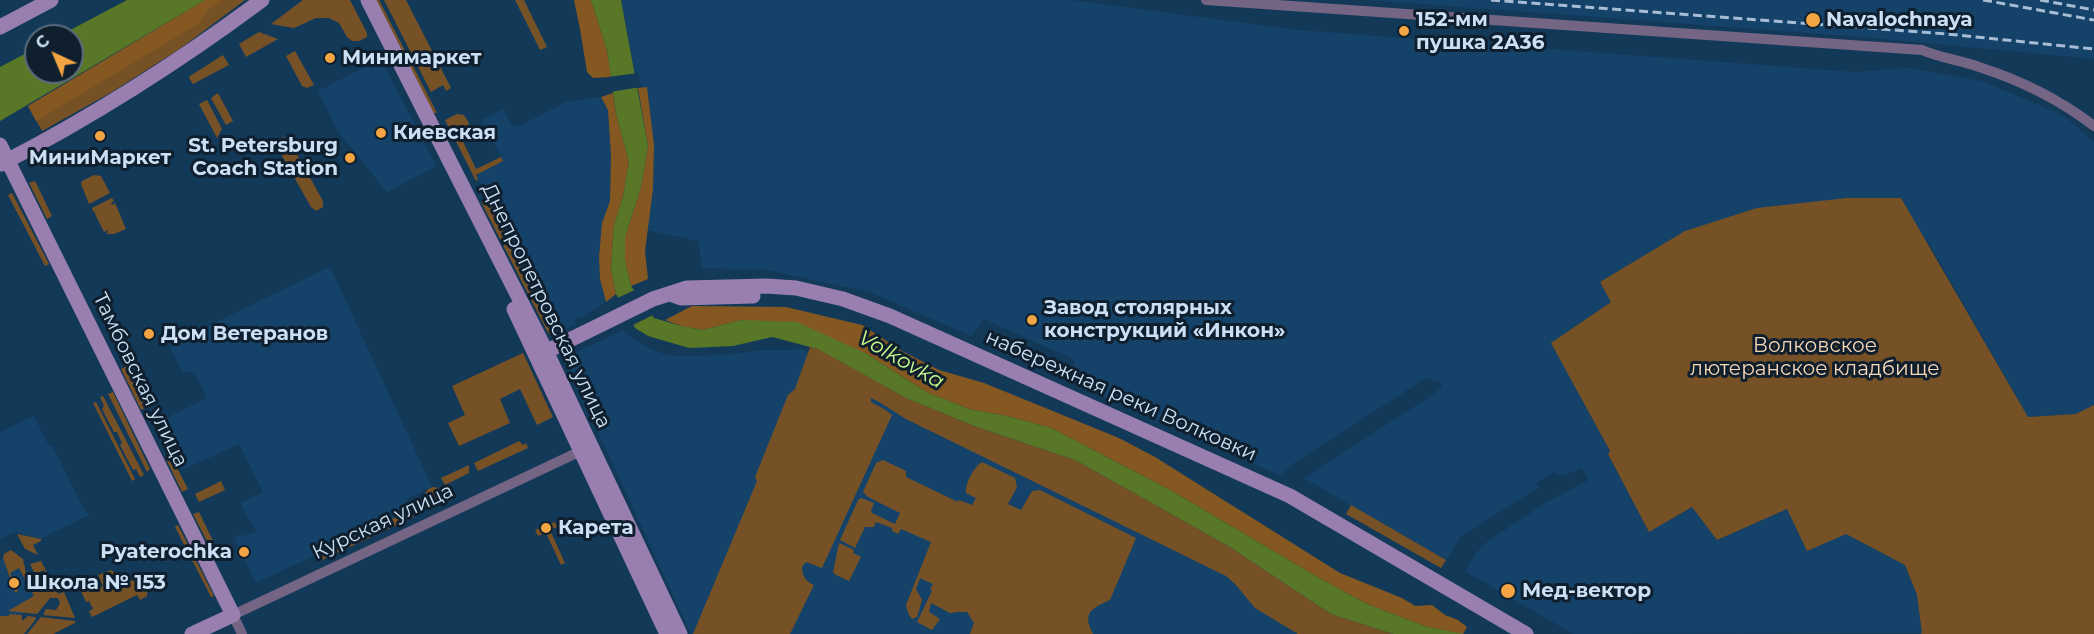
<!DOCTYPE html>
<html>
<head>
<meta charset="utf-8">
<style>
	body { margin:0 }
	#map { position:relative; width:2094px; height:634px; overflow:hidden; background:#133959; font-family:Montserrat,sans-serif }
	canvas { display:block }
	.north { position:absolute; left:24px; top:24px; width:60px; height:60px; box-sizing:border-box; background:#0f1f2e; border:2px solid #5b6c7e; border-radius:50%; rotate:316deg; font-size:16px; font-weight:700; line-height:24px; text-align:center; color:#cce0f5 }
	.north::after { content:''; display:block; margin:auto; width:21px; height:27px; background:#f3a443; clip-path:polygon(50% 0,100% 100%,50% 72%,0 100%) }
</style>
</head>
<body>
<div id="map">
<canvas width="2094" height="634"></canvas>
<div class="north">С</div>
</div>
<script>
const g = document.querySelector('canvas').getContext('2d');
g.lineJoin = 'round';
function fillPath(path, color) { g.fillStyle = color; g.fill(path, 'evenodd'); }
function strokePath(path, color, width, dash) { g.strokeStyle = color; g.lineWidth = width; g.lineCap = dash ? 'butt' : 'round'; g.setLineDash(dash || []); g.stroke(path); }
function write(font, color, halo, rows, align = 'center') {
  g.font = font + ' Montserrat,sans-serif'; g.lineWidth = 6; g.setLineDash([]); g.textBaseline = 'middle'; g.strokeStyle = halo; g.fillStyle = color; for (const [text, x, y, turn = 0] of rows) {
    g.save(); g.translate(x, y); g.rotate((+turn || 0) * Math.PI / 180); g.textAlign = isNaN(turn) ? turn : align; if (halo) g.strokeText(text, 0, 0); g.fillText(text, 0, 0); g.restore();
  }
}
fillPath(new Path2D(`
	M621 0H1071L1298 30 1855 72 1907 68 1982 81 2057 113 2068 119 2094 142V405L2076 414 2028 417 1928 241 1600 282 1612 301 1552 343 1610 452 1607 453 1649 532 1692 507 1717 540 1787 509 1846 534 1905 565 1917 595 1922 633 1573 634 1465 571 1476 553 1488 541 1544 504 1588 480 1582 468 1563 476 1557 475 1555 472 1536 483 1539 487 1460 537 1446 560 1304 478 1437 392 1436 390 1442 386 1440 382 1426 378 1291 465 1281 476 1067 380 1075 360 984 319 971 336 870 292 767 270 702 268 698 241 647 230 653 189 654 145 647 87 638 88Z
	M1368 0H2094V59L1862 37Z
	M381 59 436 166 387 192 337 130 318 91Z
	M601 97 608 110 611 156 610 201 602 223 599 257 600 279 606 302 582 318 579 317 574 320 576 324 554 335 476 175 503 161 482 120 503 109 512 125 518 127 566 102Z
	M330 267 432 487 406 499 411 510 256 583 234 537 242 534 243 537 256 531 240 503 263 492 239 444 182 470 159 422 207 398 194 372H182L169 345Z
	M623 330 631 337 652 350 671 356 722 355 765 350H806L808 354 806 360 968 436 1338 634H691L606 449 562 359Z
	M34 416 49 446 52 445 82 506 89 515 38 540 36 537 14 532 0 539V432Z
	M13 554 40 606 0 623V560Z`), '#154268');
fillPath(new Path2D(`
	M205 0H245L181 48 112 92 42 131 28 106Z
	M303 0H350L367 33V37L359 41H352L347 37 339 23 329 18H316L294 28 271 24Z
	M375 0H379L437 113H433Z
	M384 0H406L451 88 446 91 443 85 431 92Z
	M515 0H524L547 47 540 50Z
	M259 32 278 39 246 57 239 44Z
	M295 51 314 85 307 88 302 86 286 56Z
	M223 55 229 65 193 84 189 78 190 76Z
	M218 93 233 121 226 125 211 98Z
	M207 100 222 129 217 138 199 104Z
	M457 114 464 115 469 123 467 130 460 135 476 169 501 157 503 161 476 175 478 180 476 181 445 120Z
	M284 137 289 140 323 201V207L316 211 311 207 277 147V141Z
	M94 175 101 176 110 193 89 204 81 184 82 181Z
	M35 181 52 216 47 219 29 183Z
	M12 193 49 264 45 266 8 195Z
	M112 198 114 201 111 203 112 205 115 203 126 229 114 234H107L108 230 104 232 95 214V211L93 212 92 208Z
	M488 198 554 335H550L547 331 481 202Z
	M1847 198H1901L2028 417 2076 414 2094 405V634H1920L1922 633 1917 595 1905 565 1846 534 1807 551 1787 509 1717 540 1692 507 1649 532 1608 454 1610 451 1551 343 1611 302 1600 282 1685 231 1757 208Z
	M810 347 819 349 906 398 974 426 1075 460 1230 547 1331 614 1393 634H1298L1255 608 1236 585 1226 576 906 419C894 412 884 404 871 398V402L884 409 892 415 822 568 806 562 802 567C802 576 806 582 814 585L790 634H693L757 481 755 477 788 395 795 389Z
	M523 353 553 417 537 425 520 389 500 399 510 423 459 446 448 423 465 415 452 386Z
	M127 366 147 407 141 410 121 369Z
	M113 392 150 469 147 472 108 394Z
	M103 396 144 475 140 477 136 469 133 470 120 445 122 443 117 432H114L102 409 104 406 100 397Z
	M96 402 135 479 132 481 93 403Z
	M519 441 523 445 526 443 528 448 478 471 474 463Z
	M170 454 188 489 182 492 165 457Z
	M883 460 906 471V477L958 502 959 500 972 505 976 498 966 493C965 483 974 467 982 462L1015 478 1017 487 1008 504 1021 510 1032 491 1040 490 1136 538 1110 600C1091 609 1082 612 1093 634H970L974 623 967 612H957L950 613 931 603 929 612 940 619 932 630 917 622 932 591 930 589 933 584 920 578 916 589 922 600 917 617 912 619 908 613 906 605 931 542 901 529 898 534 892 531V528L876 522 874 527H865L855 548 840 540 858 500 861 498 874 503 871 511 872 513 895 524 900 513 868 497 863 492 876 463Z
	M469 465V473L445 485 441 478Z
	M221 481 225 490 199 502 195 494Z
	M425 496a9 9 0 1 1 18 0a9 9 0 1 1-18 0Z
	M1351 505 1446 560 1441 568 1346 514Z
	M411 510 414 517 320 561 317 554Z
	M199 512 221 557 216 559 193 514Z
	M555 522 557 527 550 530 565 563 561 565 546 533 538 536 535 530Z
	M178 525 214 596 211 597 175 527Z
	M17 534 41 539V541L33 545 38 555 25 549Z
	M839 543 854 550 853 553 861 557 849 581 836 575 833 572Z
	M11 550 23 559 26 573 36 590 50 583 44 570 35 574 30 564 41 561 58 594 64 592 75 618 43 615 46 609 56 610 60 603 58 598H50L37 614 8 611 34 596 19 568 10 573 18 589 17 593 15 592 3 558 4 554Z
	M111 570 124 579 142 582 148 589 147 596 140 600 137 595 92 617 89 611 93 609 89 601 86 602 78 585 85 582 91 592 103 586 98 575Z
	M9 614 22 615V621L28 616 35 617 36 619 24 634H0V616H9Z
	M41 617 75 621V623L53 634H27Z`), '#765126');
fillPath(new Path2D(`
	M205 0H222L207 11 198 24 36 121 28 106Z
	M574 0H591L607 50 611 77 593 78 587 72 580 29Z
	M647 87 654 145 653 189 645 251 648 279 631 286 625 261V237L641 187 648 146 638 88Z
	M613 93 616 113 629 162 623 197 614 225 611 268 616 294 606 302 600 279 599 257 602 223 610 201 611 156 608 110 601 97Z
	M692 306 786 307 862 325 902 351 939 370 984 383 1119 438 1155 457 1340 573 1402 598 1415 606 1432 605 1445 615 1458 620 1467 627 1463 634 1427 627 1367 604 1319 578 1170 490 1051 428 1007 416 972 410 928 393 865 353 741 320 703 330 681 326 665 320Z`), '#855822');
fillPath(new Path2D(`
	M127 0H205L0 121V67L36 48V72H72V36H59Z
	M591 0H621L648 146 641 187 625 237V261L631 286 654 318 681 326 703 330 741 320 797 322 865 353 928 393 972 410 1007 416 1051 428 1170 490 1319 578 1367 604 1427 627 1465 634H1393L1331 614 1230 547 1075 460 974 426 906 398 818 349 772 337 733 346 689 348 648 336 635 328 616 294 611 268 614 225 623 197 629 162 616 113 607 50Z`), '#587727');
fillPath(new Path2D(`
	M638 73 641 87 610 92 608 77Z
	M637 289 655 314 631 326 615 299Z`), '#133959');
strokePath(new Path2D(`
	M1206 0 1922 50C1940 58 1960 60 1979 67 2020 80 2060 100 2094 126
	M242 634 233 615 585 449`), '#756584', 10);
strokePath(new Path2D(`
	M368 0 546 351 680 634
	M0 27 51 0
	M0 145 233 615 192 634
	M1 164C92 117 180 61 262 0
	M670 294 681 298 753 296
	M514 309 667 634
	M537 356 653 299 687 288 766 286 796 288 843 299 890 316 1290 496 1526 634`), '#987fb0', 15);
strokePath(new Path2D(`
	M1491 0 1947 34 2094 49
	M1983 0 2094 20
	M2040 0 2094 10`), '#a6bdd5', 3, [9, 4.5]);
for (const [x, y, r, color] of [
	[1813,20,8,"#f3a443"],
	[1404,31,6,"#f3a443"],
	[330,58,6,"#f3a443"],
	[381,133,6,"#f3a443"],
	[100,136,6,"#f3a443"],
	[350,158,6,"#f3a443"],
	[1032,320,6,"#f3a443"],
	[149,334,6,"#f3a443"],
	[546,528,6,"#f3a443"],
	[244,552,6,"#f3a443"],
	[14,583,6,"#f3a443"],
	[1508,591,8,"#f3a443"]
]) { const dot = new Path2D(); dot.arc(x, y, r, 0, 2 * Math.PI); g.fillStyle = color; g.fill(dot); strokePath(dot, '#0f1f2e', 2); }
write('bold 20px', '#cce0f5', '#0f1f2e', [
	["152-мм",1416,20],
	["пушка 2А36",1416,43],
	["Navalochnaya",1826,20],
	["Минимаркет",342,58],
	["Киевская",393,133],
	["St. Petersburg",338,146,"right"],
	["Coach Station",338,169,"right"],
	["МиниМаркет",100,158,"center"],
	["Завод столярных",1044,308],
	["конструкций «Инкон»",1044,331],
	["Дом Ветеранов",161,334],
	["Карета",558,528],
	["Pyaterochka",232,552,"right"],
	["Школа № 153",26,583],
	["Мед-вектор",1522,591]
], 'left');
write('20px', '#cce0f5', '#0f1f2e', [
	["Днепропетровская улица",546,306,64],
	["Тамбовская улица",140,380,64],
	["набережная реки Волковки",1121,396,24],
	["Курская улица",383,522,-25]
]);
write('20px', '#f9d8b6', '#0f1f2e', [
	["Волковское",1815,346],
	["лютеранское кладбище",1815,369]
]);
write('italic 21px', '#c9f78b', '#0f1f2e', [
	["Volkovka",901,360,30]
]);
</script>
</body>
</html>
